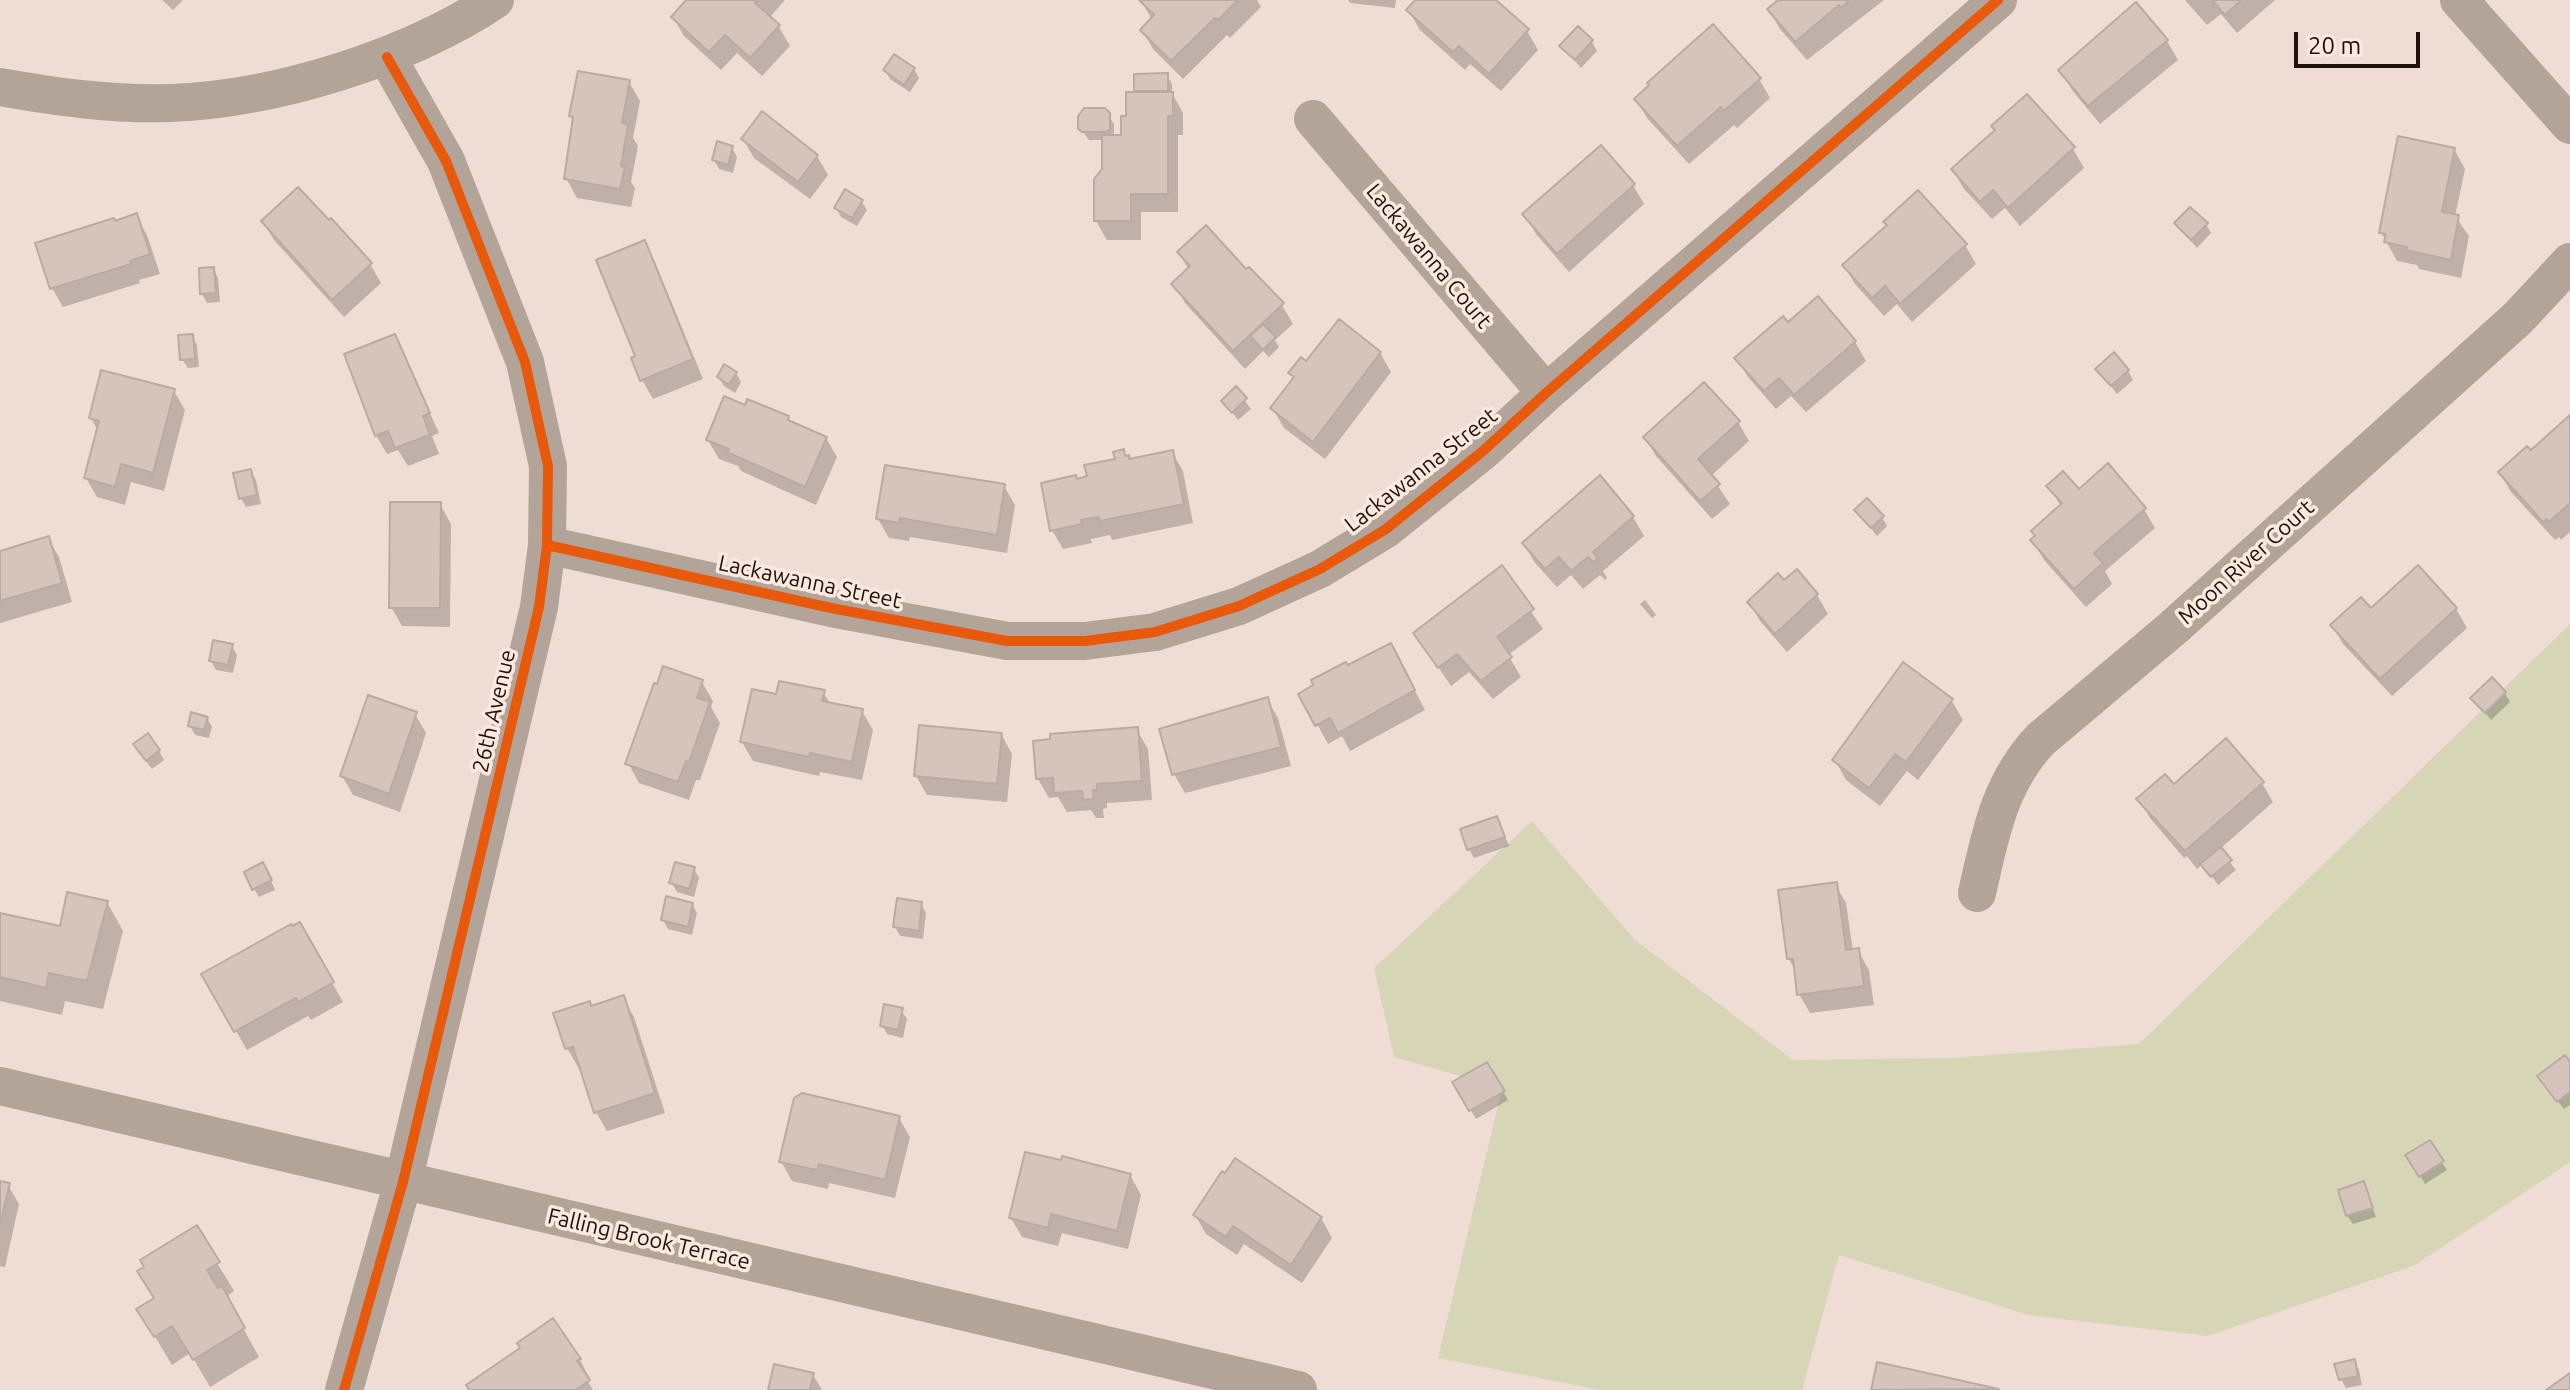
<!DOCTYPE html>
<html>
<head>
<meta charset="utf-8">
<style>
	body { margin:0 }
	#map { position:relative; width:2570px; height:1390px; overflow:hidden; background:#efdcd5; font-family:Ubuntu,sans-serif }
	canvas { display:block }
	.scale { position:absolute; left:2294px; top:32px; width:126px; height:36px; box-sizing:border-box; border:4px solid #1e120e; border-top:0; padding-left:10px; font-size:24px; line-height:28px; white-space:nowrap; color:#1e120e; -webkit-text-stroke:6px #fde8e0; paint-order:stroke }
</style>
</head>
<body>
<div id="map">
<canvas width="2570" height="1390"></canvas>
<div class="scale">20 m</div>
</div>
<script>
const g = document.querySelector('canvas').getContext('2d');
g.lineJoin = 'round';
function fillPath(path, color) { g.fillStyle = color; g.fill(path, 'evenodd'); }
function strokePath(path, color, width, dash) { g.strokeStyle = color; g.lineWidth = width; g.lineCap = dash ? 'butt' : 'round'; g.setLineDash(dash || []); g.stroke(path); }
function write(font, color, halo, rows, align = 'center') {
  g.font = font + ' Ubuntu,sans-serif'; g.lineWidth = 7; g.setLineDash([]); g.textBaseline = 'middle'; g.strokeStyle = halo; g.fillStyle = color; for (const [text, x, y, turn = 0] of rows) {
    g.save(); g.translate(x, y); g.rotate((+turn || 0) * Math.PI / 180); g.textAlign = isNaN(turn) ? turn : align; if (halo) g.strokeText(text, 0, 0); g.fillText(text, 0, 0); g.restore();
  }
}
fillPath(new Path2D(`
	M2570 624V1162L2413 1266 2208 1336 2028 1315 1839 1255 1802 1390H1600L1438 1358 1502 1088 1394 1057 1374 968 1532 821 1635 940 1793 1060 1951 1058 2139 1044Z`), '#d6d6b6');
fillPath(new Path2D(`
	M162 0H183L173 10Z
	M689 0H785L769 18 779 27 790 46 762 76 737 53 721 70 684 36 673 17Z
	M1141 0H1257L1261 7 1230 38 1227 35 1183 79 1153 49 1142 30 1151 18Z
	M1348 0H1396L1395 8 1350 3Z
	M1418 0H1493L1527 31 1538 50 1501 91 1470 64 1465 70 1420 30 1409 11Z
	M1777 0H1884L1807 60 1780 29 1769 10 1778 2Z
	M2185 0H2275L2237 33 2221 14 2207 25Z
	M2167 41 2178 60 2100 124 2072 90 2061 71Z
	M1592 42 1597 51 1581 68 1562 46Z
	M914 69 919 78 910 92 890 79 885 70Z
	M1167 75 1172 84V93L1183 113V135H1178V212H1141V240H1107L1096 221 1104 169V140H1089L1080 128 1108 115 1114 124V137H1123L1138 94 1136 91Z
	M1759 79 1770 98 1737 128 1734 125 1689 164 1647 118 1636 99 1651 86Z
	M629 82 640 101 633 138 638 146 631 182 635 188 631 207 577 198 566 178 574 121 571 116Z
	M2027 97 2073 149 2084 168 2020 226 2005 208 1992 219 1964 189 1953 170 1996 132Z
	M743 139 817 156 828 175 810 199 754 158Z
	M732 148 737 157 733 173 719 169 714 160Z
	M2454 149 2465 169 2455 216 2469 236 2461 278 2419 269 2417 265 2397 261 2381 232Z
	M1633 185 1644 204 1569 272 1536 234 1525 214Z
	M861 201 867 210 857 226 841 217 836 208Z
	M136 216 147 235 160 274 139 280 140 283 63 307 52 288 38 244Z
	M263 221 370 264 381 283 344 317 274 240Z
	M2176 224H2206L2211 233 2197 248Z
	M1888 226 1965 245 1976 264 1912 322 1897 304 1884 316 1855 284 1844 265Z
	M644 243 655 262 703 379 653 399 642 380Z
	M1179 253 1246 272 1282 305 1293 324 1275 340 1279 347 1269 357 1263 351 1245 369 1185 303 1174 284 1189 270Z
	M213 269 218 278 220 302 207 303 202 294Z
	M1788 325 1855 342 1866 361 1806 412 1791 396 1776 409 1748 377 1737 358Z
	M192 336 197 345 199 367 188 368 182 359Z
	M394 336 439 433 432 436 439 454 408 466 398 450 387 454 376 435Z
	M1380 353 1391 372 1325 459 1284 428 1273 409 1294 380 1291 373 1307 364Z
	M2098 369 2128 371 2133 380 2117 394Z
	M736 373 741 382 735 393 724 386 719 377Z
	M1236 389 1251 409 1238 420 1224 401Z
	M174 391 185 410 164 491 131 482 125 505 97 497 86 478 98 431 91 418Z
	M2570 417V532L2561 540 2559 537 2555 540 2511 492 2500 473 2531 453Z
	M788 418 791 424 826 438 837 457 816 505 741 471 738 466 719 459 708 440Z
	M1738 422 1749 441 1711 476 1730 504 1712 519 1656 456 1645 437Z
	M1123 452 1130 460 1172 452 1183 471 1193 523 1112 540 1110 535 1091 539 1092 543 1063 549 1052 530 1077 481 1090 478 1117 460Z
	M250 471 256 480 261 504 246 507 241 498Z
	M1004 486 1015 505 1007 553 910 537 909 541 889 538 878 519Z
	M2049 486 2144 509 2155 528 2105 571 2112 584 2086 607 2044 560 2033 541 2060 505Z
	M440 504 451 524 450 627 402 626 391 607Z
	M1857 510 1882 517 1887 526 1877 536Z
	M1633 517 1644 536 1603 571 1607 578 1605 580 1600 575 1583 589 1571 575 1557 587 1535 563 1524 544Z
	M48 538 59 557 72 602 0 623V553Z
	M1501 568 1543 629 1508 655 1521 677 1493 699 1469 672 1451 686 1416 634Z
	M2418 568 2456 609 2467 628 2392 696 2343 644 2332 625 2371 611Z
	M1784 583 1817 595 1828 614 1787 652 1760 621 1749 602Z
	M1645 600 1656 615 1652 618 1640 604Z
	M232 646 237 655 233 673 216 670 211 661Z
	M1401 664 1425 710 1350 751 1342 736 1328 744 1301 694 1347 668Z
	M702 682 713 701 711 707 720 723 700 780H696L689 800 639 783 628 763Z
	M823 692 831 705 862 711 873 730 862 780 820 772 819 776 753 761 742 742 778 696Z
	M2505 693 2510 702 2491 720 2473 698Z
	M1267 699 1278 718 1291 766 1185 793 1174 774Z
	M1952 701 1963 720 1918 780 1907 771 1880 806 1846 780 1835 760Z
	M415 714 426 733 400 812 353 795 342 776Z
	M207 718 212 727 209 738 195 735 190 726Z
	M1137 730 1148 749 1152 800 1107 803V808L1103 809 1104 818H1096L1091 810 1067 812 1058 797 1049 798 1038 779Z
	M1001 734 1012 754 1007 802 927 795 916 776Z
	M159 751 164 760 152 769 140 753Z
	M2262 783 2273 802 2220 849 2236 870 2218 885 2203 864 2197 869 2187 856 2184 858 2150 818 2139 799 2174 787Z
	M1497 818 1509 846 1474 858 1469 849Z
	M694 869 699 878 694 897 677 892 672 883Z
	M268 873 275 890 259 897 254 889Z
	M1835 884 1846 903 1853 951H1858L1869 970 1874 1005 1810 1013 1799 994 1796 972 1789 959Z
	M107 902 123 931 103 1009 65 1001 62 1015 0 1001V915L61 928Z
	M692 904 697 913 692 935 668 929 663 920Z
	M921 904 926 913 923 939 900 936 895 927Z
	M299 924 343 1002 311 1020 308 1016 247 1050 204 975Z
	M623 998 634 1017 665 1113 607 1131 596 1112 582 1066 578 1067 567 1048 591 1008Z
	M901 1010 907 1019 903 1038 887 1034 882 1025Z
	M1487 1064 1508 1100 1476 1119 1454 1083Z
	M2570 1066V1105L2564 1109 2545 1085Z
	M899 1118 910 1137 895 1198 829 1183 828 1189 792 1181 781 1161Z
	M2429 1143 2447 1170 2425 1184 2408 1156Z
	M1062 1163 1130 1175 1141 1195 1128 1249 1062 1233 1058 1246 1022 1237 1011 1218Z
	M0 1183 8 1185 19 1204 5 1267 0 1266Z
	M2364 1184 2376 1217 2353 1224 2347 1216Z
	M1195 1215 1321 1218 1332 1238 1302 1283 1244 1244 1237 1255 1206 1234Z
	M196 1228 234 1291 226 1297 259 1357 210 1387 190 1353 172 1365 139 1310 156 1299Z
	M553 1321 580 1360 590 1379 587 1380 593 1390H471Z
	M2354 1361 2359 1370 2362 1385 2346 1388 2341 1379Z
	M1878 1365 1993 1390H1873Z
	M813 1375 822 1390H770Z`), '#0003');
const building = new Path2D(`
	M686 0H758L755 3 780 25 750 58 725 35 709 52 671 17Z
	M1139 0H1238L1218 20 1215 18 1171 61 1140 30 1154 15Z
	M1415 0H1496L1529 29 1489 74 1459 46 1453 52 1406 10Z
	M1778 0H1850L1841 8 1839 5 1795 42 1767 9Z
	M2212 0H2242L2225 15Z
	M2136 2 2168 40 2088 106 2058 70Z
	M1713 24 1761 78 1724 111 1721 107 1677 146 1634 99 1649 85 1647 83Z
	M1578 26 1593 40 1575 60 1559 46Z
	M894 54 915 68 904 85 883 70Z
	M578 71 630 80 622 123 628 125 621 166 625 167 620 189 564 179 573 117 569 116Z
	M1168 73V91H1134V74Z
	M1126 92H1173V116H1168V194H1131V221H1094V179L1102 169V135H1121V116H1126Z
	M2027 94 2075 147 2008 208 1993 190 1980 202 1951 169 1995 130 1991 126Z
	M1084 108H1105L1110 113V129L1106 132H1082L1078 129V116Z
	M762 111 818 155 798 182 741 139Z
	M2398 136 2455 148 2442 212 2459 215 2451 260 2406 250 2407 247 2384 242 2386 234 2379 233Z
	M717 141 733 146 728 165 712 160Z
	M1601 145 1635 184 1557 254 1522 214Z
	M298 187 329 220 331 218 372 263 332 300 261 221Z
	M845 189 863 200 852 218 834 208Z
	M1918 190 1967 244 1900 304 1885 286 1872 298 1842 265 1887 225 1883 222Z
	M2190 207 2208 223 2191 240 2174 223Z
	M137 213 150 254 130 261 131 264 50 289 35 243 114 218 115 221Z
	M1206 225 1246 269 1249 267 1284 303 1233 351 1171 284 1190 266 1177 252Z
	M645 240 693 359 640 381 631 358 635 356 596 260Z
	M214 267 216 293 200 294 199 268Z
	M1818 296 1856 341 1794 395 1779 378 1764 391 1734 358 1783 316 1788 322Z
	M1339 319 1381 352 1313 442 1270 408 1294 377 1288 373 1301 357 1306 361Z
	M1263 324 1276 337 1263 350 1250 336Z
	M193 334 195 359 180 360 178 335Z
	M395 334 430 413 423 416 430 435 395 448 388 431 375 436 344 354Z
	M2114 352 2129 370 2111 386 2095 369Z
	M724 364 737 372 729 385 717 377Z
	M101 370 175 389 153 473 121 464 115 487 84 478 99 421 89 418Z
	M1704 382 1740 421 1698 459 1720 484 1700 501 1643 437Z
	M1236 386 1247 398 1232 413 1221 401Z
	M724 396 745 405 747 399 789 416 788 420 827 437 805 487 727 452 729 449 706 440Z
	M2570 415V503L2549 522 2546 519 2543 522 2498 472 2527 446 2531 450Z
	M1124 449 1125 456 1129 455V459L1173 450 1184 504 1100 521 1098 517 1081 520 1082 524 1050 531 1041 483 1076 475 1077 479 1087 476 1084 465 1115 459 1113 452Z
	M2108 463 2146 508 2094 553 2103 563 2074 589 2030 540 2035 536 2031 531 2062 503 2046 486 2063 471 2079 489Z
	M885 465 1005 484 997 535 900 518 899 523 876 519Z
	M251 469 257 495 239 499 233 473Z
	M1600 475 1634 516 1593 552 1598 558 1593 562 1588 557 1571 571 1559 557 1545 569 1522 543Z
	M1867 498 1884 516 1871 528 1854 510Z
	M390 502H441L440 608H389Z
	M49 536 62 583 0 601V551Z
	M1502 565 1534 609 1497 637 1512 657 1481 681 1457 654 1438 668 1413 633Z
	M2418 565 2457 608 2380 679 2330 625 2361 597 2371 608Z
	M1797 569 1818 594 1775 634 1747 602 1778 573 1784 580Z
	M213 640 233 644 228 665 209 661Z
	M1391 643 1415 690 1338 733 1330 718 1315 726 1298 694 1313 685 1311 680 1346 662 1348 665Z
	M1903 662 1953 699 1906 762 1895 754 1869 788 1832 760Z
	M663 666 703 680 697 698 710 702 689 762 686 761 678 782 625 764 654 683 657 684Z
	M2492 677 2506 692 2485 713 2470 698Z
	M779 681 825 690 822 701 863 709 852 762 810 753 809 757 740 742 752 689 776 694Z
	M368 695 417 712 389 794 340 776Z
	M1268 697 1281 747 1172 775 1159 729Z
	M191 712 208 717 204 730 188 726Z
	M919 725 1002 733 997 784 914 776Z
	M1138 727 1142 781 1097 784V790H1093L1094 799 1083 800 1082 791 1054 793 1053 778 1036 779 1033 741 1050 739V734Z
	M148 733 160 750 146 761 133 744Z
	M2226 738 2264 782 2185 851 2136 799 2165 774 2174 784Z
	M1497 816 1505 837 1467 850 1460 829Z
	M2221 847 2232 860 2211 877 2200 864Z
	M263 862 272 880 252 890 244 872Z
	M675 862 695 867 689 889 669 883Z
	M1837 882 1846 950 1859 948 1864 986 1797 995 1793 959H1787L1778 890Z
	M67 892 108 901 87 981 49 973 46 988 0 977V913L60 926Z
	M666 896 693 903 688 927 661 920Z
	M897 898 922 902 919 931 893 927Z
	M300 922 334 982 298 1002 296 998 234 1032 201 974 291 924 292 926Z
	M624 995 655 1093 594 1113 573 1047 565 1049 553 1013 590 1001 591 1006Z
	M884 1004 903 1008 898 1030 880 1026Z
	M2565 1055 2570 1062V1092L2557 1102 2537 1076Z
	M1487 1062 1505 1091 1469 1111 1452 1082Z
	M802 1093 900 1116 885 1180 819 1164 817 1170 779 1162 794 1098Z
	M2430 1140 2444 1161 2419 1177 2405 1155Z
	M1025 1152 1061 1160 1062 1156 1131 1174 1117 1231 1051 1214 1048 1228 1009 1218Z
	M1235 1158 1322 1217 1291 1265 1233 1226 1226 1237 1193 1215 1222 1171 1225 1173Z
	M0 1181 10 1183 0 1224Z
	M2364 1181 2373 1208 2346 1216 2338 1190Z
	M197 1225 220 1262 207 1270 218 1288 222 1286 245 1328 193 1360 172 1326 154 1337 136 1309 154 1298 137 1271 144 1267 140 1260Z
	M553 1318 581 1359 577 1361 590 1380 576 1390H469L466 1385 520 1348 517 1343Z
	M2355 1359 2358 1376 2339 1380 2334 1364Z
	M1877 1362 1999 1389 1871 1390Z
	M774 1364 814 1373 810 1389 814 1390H768Z
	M2570 1373V1390H2546Z`);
fillPath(building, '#d6c3bb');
strokePath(building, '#b9aaa5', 2);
strokePath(new Path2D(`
	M2459 0 2570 125
	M0 87C57 97 113 105 171 103 276 99 408 58 495 0
	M1313 119 1546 393
	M547 545 831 608 1007 641H1085L1155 632 1239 606 1320 569 1386 529 1483 451 1546 393 1998 0
	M1977 893C1990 836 1999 783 2041 739L2173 628 2518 318 2570 262
	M0 1086 1298 1390
	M344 1390 403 1182 539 607 547 545 548 466 525 362 446 161 387 57`), '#b2a499', 38);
strokePath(new Path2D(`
	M547 545 831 608 1007 641H1085L1155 632 1239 606 1320 569 1386 529 1483 451 1546 393 1998 0
	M344 1390 403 1182 539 607 547 545 548 466 525 362 446 161 387 57`), '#e8590c', 10);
write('22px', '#1e120e', '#fde8e0', [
	["Lackawanna Court",1429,256,50],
	["Lackawanna Street",1421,470,-38],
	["Moon River Court",2246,562,-42],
	["Lackawanna Street",810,582,12],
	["26th Avenue",494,711,-77],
	["Falling Brook Terrace",649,1239,13]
]);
</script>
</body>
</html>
